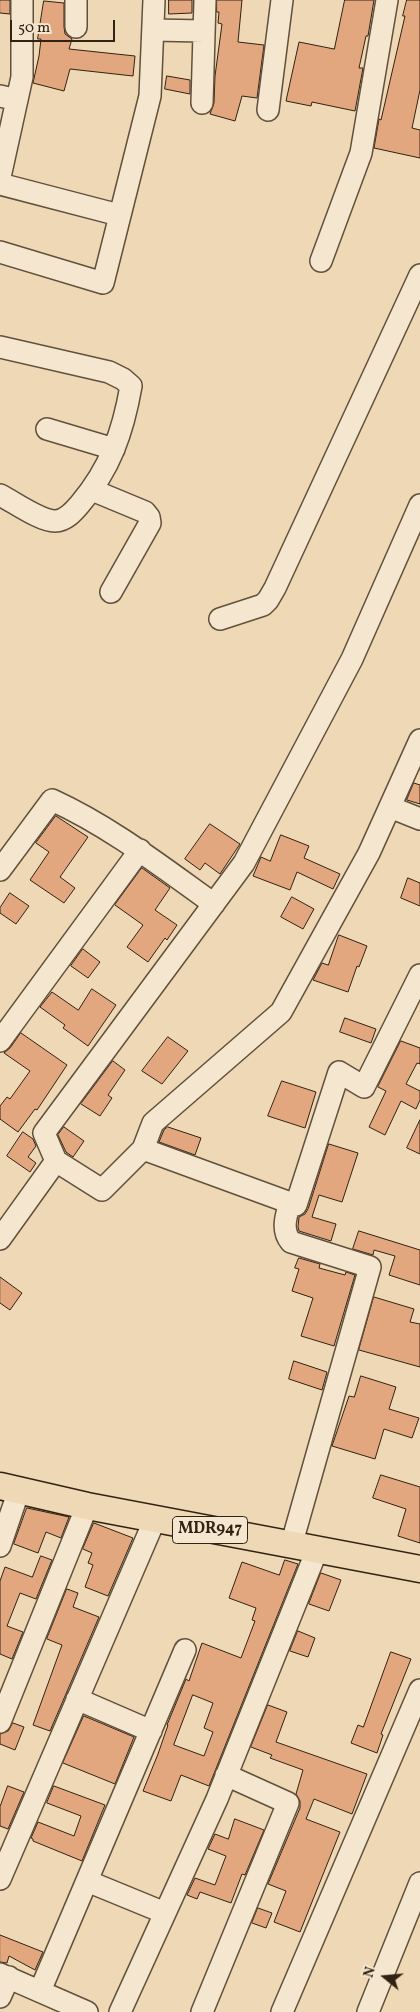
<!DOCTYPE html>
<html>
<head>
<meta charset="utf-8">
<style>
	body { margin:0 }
	#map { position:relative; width:420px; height:2012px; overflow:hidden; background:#eed8b5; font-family:Vollkorn,serif }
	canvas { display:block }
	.north { position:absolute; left:360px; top:1952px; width:50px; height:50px; -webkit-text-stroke:4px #f4e6cf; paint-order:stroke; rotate:287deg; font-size:14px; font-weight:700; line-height:20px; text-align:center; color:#322214 }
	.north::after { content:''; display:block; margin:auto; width:18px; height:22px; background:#322214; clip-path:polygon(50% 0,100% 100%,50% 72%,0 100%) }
	.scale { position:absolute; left:10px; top:20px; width:105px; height:22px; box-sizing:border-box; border:2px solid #322214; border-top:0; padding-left:6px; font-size:15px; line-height:18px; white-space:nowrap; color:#322214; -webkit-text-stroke:4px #f4e6cf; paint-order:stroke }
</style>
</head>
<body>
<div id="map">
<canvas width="420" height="2012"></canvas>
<div class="north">N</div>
<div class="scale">50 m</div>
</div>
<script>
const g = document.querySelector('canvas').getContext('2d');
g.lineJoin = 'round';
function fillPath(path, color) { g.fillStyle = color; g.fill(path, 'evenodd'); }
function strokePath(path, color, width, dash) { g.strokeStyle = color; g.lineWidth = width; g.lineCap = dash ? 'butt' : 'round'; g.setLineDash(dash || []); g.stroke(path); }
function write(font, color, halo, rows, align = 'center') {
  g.font = font + ' Vollkorn,serif'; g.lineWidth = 4.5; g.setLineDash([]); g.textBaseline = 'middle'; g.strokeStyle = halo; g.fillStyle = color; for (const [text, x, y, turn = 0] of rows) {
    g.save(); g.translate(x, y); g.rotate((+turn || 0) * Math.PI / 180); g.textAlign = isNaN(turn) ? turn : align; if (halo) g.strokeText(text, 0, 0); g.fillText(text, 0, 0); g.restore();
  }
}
const building = new Path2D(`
	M0 0H10V14L0 13Z
	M169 0H192V13L169 14Z
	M217 0H242L238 42 264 45 257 98 242 96 235 121 210 114 214 103 215 76 222 24 218 23 219 12H217Z
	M345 0H374L368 36H366L359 68H363L355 111 312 102 311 106 286 101 299 42 334 49Z
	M407 0H420V90L412 128 420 130V158L374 148 379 119 381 120 405 16H403Z
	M44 1 64 3V27L65 34 72 39 69 49 135 56 133 76 70 69 64 91 33 83 39 56 41 39H38Z
	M167 76 190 80V94L165 89Z
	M414 783 420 785V804L407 800Z
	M56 816 88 837 60 877 75 888 64 903 30 880 49 852 36 843Z
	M210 824 240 844 220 874 205 863 200 870 185 859Z
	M281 835 309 846 304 858 340 874 333 889 297 872 290 890 253 876 261 857 270 861Z
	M142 868 170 888 155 910 177 925 167 940 165 938 148 962 127 947 143 925 115 905Z
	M408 878 420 883V906L401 898Z
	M10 893 29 906 16 924 0 913V908Z
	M292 897 314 909 303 929 281 917Z
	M339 935 367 946 359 967 357 966 348 992 313 980 322 963 328 965Z
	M83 949 100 962 88 978 71 966Z
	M92 989 116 1005 88 1046 63 1028 65 1025 40 1007 52 992 78 1010Z
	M345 1018 376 1029 371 1043 340 1032Z
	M21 1033 67 1065 37 1110 35 1109 18 1132 0 1119V1106L7 1097 10 1099 30 1071 4 1053 10 1048Z
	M168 1037 188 1051 162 1084 142 1071Z
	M401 1041 420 1048V1064L417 1063 406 1084 420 1091V1100L416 1109 401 1101 385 1135 369 1127 386 1091 378 1087Z
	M113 1061 125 1070 108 1095 112 1098 100 1116 81 1104Z
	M282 1081 316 1092 305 1128 268 1116Z
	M420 1120V1154L407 1148Z
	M64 1127 84 1141 73 1157 66 1152 58 1135Z
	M168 1127 201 1138 195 1155 159 1142 164 1130Z
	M23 1132 33 1139 36 1146 28 1157 36 1163 30 1172 7 1156Z
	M329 1144 358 1153 342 1202 319 1195 312 1217 336 1224 331 1241 299 1231 298 1227 299 1217 305 1214 308 1209Z
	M359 1231 420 1250V1285L389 1275 395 1256 374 1250 373 1255 353 1249Z
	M299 1258 320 1264 319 1268 345 1275 346 1272 355 1275 334 1346 301 1336 313 1298 292 1291 299 1269 295 1268Z
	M0 1277 22 1293 10 1310 0 1303Z
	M374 1297 414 1309 410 1322 420 1324V1367L359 1350Z
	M294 1361 327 1372 322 1390 289 1379Z
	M361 1376 396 1387 389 1409 419 1418 412 1438 384 1429 375 1459 332 1446 349 1396 354 1397Z
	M381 1475 420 1487V1543L398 1536 406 1509 373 1498Z
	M27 1508 69 1517 61 1538 46 1532 38 1553 14 1544Z
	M94 1523 133 1538 108 1596 85 1587 93 1565 88 1563 92 1553 83 1549Z
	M41 1556 52 1560 36 1599 20 1593 7 1626 23 1632 12 1659 0 1654V1581L5 1567 32 1577Z
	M285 1560 298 1564 209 1786 181 1775 171 1801 143 1791 158 1754 168 1725H167L186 1679 189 1681 202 1643 241 1658 255 1621 252 1620 256 1608 229 1598 242 1562 279 1575ZM193 1695 213 1703 204 1728 213 1732 204 1756 174 1745Z
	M321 1573 341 1580 329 1611 309 1604Z
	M67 1589 78 1593 73 1607 99 1617 50 1731 33 1725 62 1645 47 1639Z
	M298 1631 315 1638 308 1657 290 1651Z
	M391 1652 411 1659 381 1734 383 1735 377 1753 351 1743 358 1725 363 1727Z
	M268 1705 287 1712 276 1742 367 1774 352 1814 314 1799 306 1819 340 1832 300 1932 274 1922 286 1891 268 1884 300 1808V1801L296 1794 303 1770 270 1758 272 1755 251 1747Z
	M84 1716 134 1737 115 1784 63 1763Z
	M13 1723 24 1727 15 1750 0 1744V1734L8 1731Z
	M8 1786 24 1792 8 1829 0 1826V1807Z
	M54 1786 105 1805 82 1861 33 1841V1839L31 1838 38 1822 74 1836 81 1816 47 1803Z
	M235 1819 264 1830 245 1875 242 1874 231 1903 200 1892 197 1899 187 1895 195 1878 215 1885 226 1856 208 1849 215 1834 228 1839Z
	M258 1908 272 1913 266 1928 252 1923Z
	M0 1935 43 1952 35 1970 9 1956 7 1963 0 1962Z`);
fillPath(building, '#e2a77e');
strokePath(building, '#322214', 1);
const minor = new Path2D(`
	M76 27V0
	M153 30 204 31
	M0 96 17 100
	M202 103 205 0
	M268 110 282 0
	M0 177 22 77V0
	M0 184 119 215
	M0 252 103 283 150 96 154 0
	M321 261 361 153 387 0
	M0 347 109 372 123 379 131 386C123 432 110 469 80 504 74 511 66 521 55 521 40 521 14 502 0 495
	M47 429 114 449
	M92 490 145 512 149 517 150 523 111 592
	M220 619 263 605 268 600 275 588 420 275
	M390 807 420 819
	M0 870 52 800C111 827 162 867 214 904
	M0 1041 140 850
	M143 1149 153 1123 281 1012 369 853 420 740
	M56 1161 102 1190 143 1149 296 1205 339 1072 364 1087 420 975
	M290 1202C286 1216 281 1230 291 1242L370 1267 291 1546
	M0 1239 56 1161 44 1133 244 863 352 659 420 505
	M0 1546 19 1490
	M77 1699 151 1731
	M0 1722 87 1506
	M0 1879 155 1519
	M87 1881 165 1913
	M0 1974 87 2012
	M40 1991 185 1650
	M0 1997 9 1977
	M120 2012 217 1799 317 1550
	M202 2012 288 1803 226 1775
	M282 2012 420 1690
	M368 2012 420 1883`);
const major = new Path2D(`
	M0 1486 87 1506 420 1569`);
strokePath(minor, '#61503c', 24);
strokePath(major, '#322214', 29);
strokePath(minor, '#f4e6cf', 21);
strokePath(major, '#eed8b5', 26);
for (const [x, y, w] of [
	[210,1530,75]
]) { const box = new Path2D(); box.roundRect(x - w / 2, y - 13.5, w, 27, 4); g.fillStyle = '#f4e6cf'; g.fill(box); strokePath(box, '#322214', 1); }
write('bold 16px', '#322214', null, [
	["MDR947",210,1530]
]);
</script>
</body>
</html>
